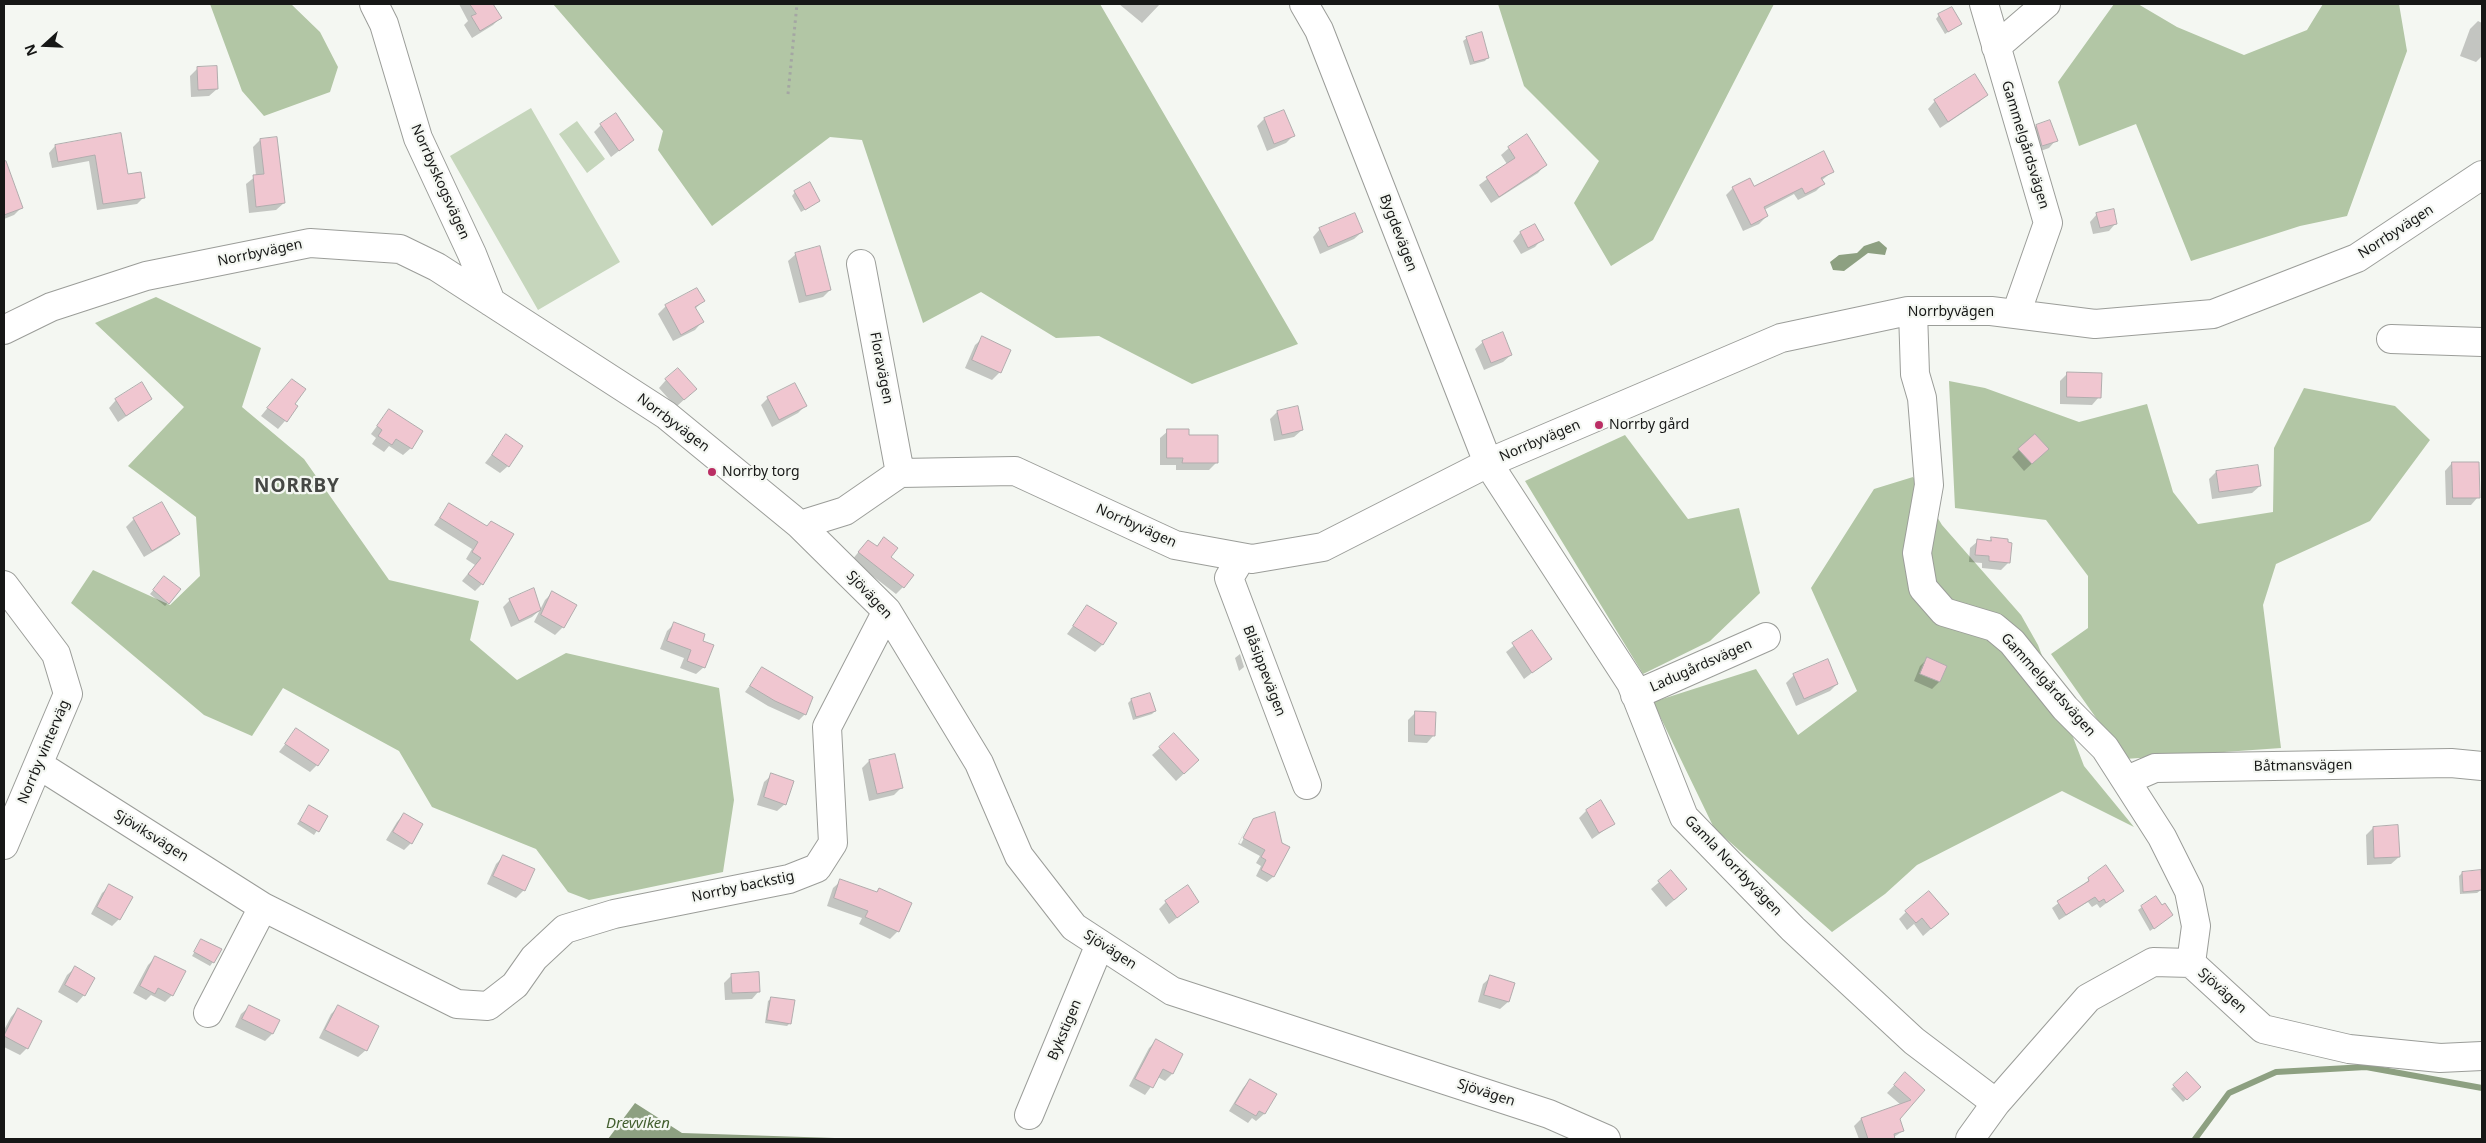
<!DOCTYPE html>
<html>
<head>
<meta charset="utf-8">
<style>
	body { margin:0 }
	#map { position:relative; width:2486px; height:1143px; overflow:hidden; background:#f4f7f2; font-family:"Noto Sans",sans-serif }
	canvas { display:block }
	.frame { position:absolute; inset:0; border:5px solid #161716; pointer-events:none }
	.north { position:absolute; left:20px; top:20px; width:50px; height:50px; -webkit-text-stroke:4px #f4f7f2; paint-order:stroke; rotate:250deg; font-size:14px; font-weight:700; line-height:20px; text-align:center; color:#161716 }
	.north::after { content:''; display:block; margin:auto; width:18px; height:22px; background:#161716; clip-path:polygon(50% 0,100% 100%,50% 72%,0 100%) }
</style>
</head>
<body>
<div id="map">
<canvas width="2486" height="1143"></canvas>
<div class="frame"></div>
<div class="north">N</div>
</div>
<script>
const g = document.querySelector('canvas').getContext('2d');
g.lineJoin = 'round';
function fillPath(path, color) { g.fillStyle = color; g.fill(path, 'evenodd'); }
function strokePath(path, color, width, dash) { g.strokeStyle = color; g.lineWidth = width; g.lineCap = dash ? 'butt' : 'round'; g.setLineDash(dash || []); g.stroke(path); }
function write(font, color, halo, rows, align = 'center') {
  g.font = font + ' "Noto Sans",sans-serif'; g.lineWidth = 4.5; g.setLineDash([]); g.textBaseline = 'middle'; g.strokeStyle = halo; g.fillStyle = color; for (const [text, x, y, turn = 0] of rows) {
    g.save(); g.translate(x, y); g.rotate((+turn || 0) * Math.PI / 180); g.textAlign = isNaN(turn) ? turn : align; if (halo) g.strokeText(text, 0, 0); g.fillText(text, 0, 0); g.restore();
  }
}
fillPath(new Path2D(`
	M531 108 620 262 538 310 450 156Z
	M577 121 605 159 587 173 559 134Z`), '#c6d6bc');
fillPath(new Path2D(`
	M210 4H291L320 32 338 67 330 92 264 116 242 91Z
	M553 4H1100L1298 344 1192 384 1099 336 1056 338 981 292 923 323 862 140 830 137 712 226 658 150 663 131Z
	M1498 4H1774L1653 240 1611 266 1574 203 1599 161 1524 86Z
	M2114 4H2138L2177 27 2244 55 2307 30 2323 4H2399L2407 51 2347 216 2300 226 2191 261 2136 124 2079 146 2058 82Z
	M156 297 261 348 242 407 304 459 389 580 479 601 470 640 517 680 566 653 719 688 734 800 723 872 589 900 568 892 536 849 432 807 399 751 283 688 252 736 204 715 71 603 93 570 170 605 200 576 196 517 128 466 184 407 95 323Z
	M1949 381 1985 388 2079 422 2147 404 2173 492 2198 524 2273 512 2274 448 2304 388 2395 406 2430 440 2370 521 2276 564 2263 605 2281 748 2125 759 2051 654 2088 628V576L2046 520 1955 508Z
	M1625 435 1688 519 1739 508 1760 593 1710 641 1643 674 1525 481Z
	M1913 477 1942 525 2021 615 2038 645 2084 766 2134 827 2062 791 1917 865 1885 894 1832 932 1714 828 1653 702 1756 669 1798 735 1857 691 1811 588 1874 489Z`), '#b2c6a5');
fillPath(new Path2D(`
	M1879 241 1887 248 1885 255 1868 253 1844 271 1833 270 1830 262 1839 255 1857 253 1864 246Z
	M635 1103 682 1133 865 1139H608Z`), '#8da081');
fillPath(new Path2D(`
	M459 4H492L500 18 493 25 472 38 464 25 468 21Z
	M1119 4H1160L1142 23Z
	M1939 15 1960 24 1945 34 1936 19Z
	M2478 21 2482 23V56L2476 62 2460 56 2470 29Z
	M1467 38 1488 57 1485 61 1470 65 1463 41Z
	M197 69 217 89 209 96 191 97 190 76Z
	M1987 95 1979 102 1940 128 1928 109 1935 101Z
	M1264 119 1293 136 1286 143 1267 151 1257 126Z
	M601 125 633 140 611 157 594 132Z
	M2036 126 2056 140 2049 148 2035 153 2029 133Z
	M120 135 127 175 144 197 137 204 97 210 89 161 52 168 49 153 55 146Z
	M260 140 284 203 276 210 249 213 246 184 256 176 253 147Z
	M1509 148 1545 165 1538 173 1491 203 1479 185 1507 164 1501 155Z
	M1833 171 1821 181 1823 184 1816 191 1798 200 1794 194 1764 210 1767 216 1759 224 1743 231 1726 195 1733 188H1753Z
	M14 188 21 208 14 215 4 219V191Z
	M795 192 819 201 801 212 792 196Z
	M2097 214 2116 223 2109 231 2093 234 2090 222Z
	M1535 225 1542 239 1535 247 1521 254 1513 241 1520 233Z
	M1320 229 1362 232 1354 239 1320 254 1313 237Z
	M796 254 830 290 823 297 799 303 788 261Z
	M697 290 703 301 695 309 702 322 695 330 673 341 658 314 666 306Z
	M983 338 1000 372 992 380 965 368 975 345Z
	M1483 342 1511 355 1503 362 1484 370 1475 349Z
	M2068 373 2099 397 2092 405 2060 404V381Z
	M666 380 688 396 676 407 659 388Z
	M279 394 297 407 278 429 261 416Z
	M768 398 805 406 798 413 772 427 761 405Z
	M151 399 118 422 109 408 116 400Z
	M389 410 411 448 403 455 389 446 384 452 372 444 376 438 371 434Z
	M1277 412 1302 430 1294 437 1274 441 1270 419Z
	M1168 431 1188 436 1217 462 1209 470H1176V465H1160V438Z
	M506 436 508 466 500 473 485 463Z
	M2019 450 2040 456 2024 471 2012 457Z
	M2452 463 2478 497 2471 505H2446L2445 471Z
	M2216 472 2260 486 2252 493 2212 499 2209 479Z
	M161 503 179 534 171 541 144 557 126 527 134 519Z
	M449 505 486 527 512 535 482 584 475 591 462 581 475 565 466 559 472 549 434 525Z
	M884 539 889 558 903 587 896 594 852 560 861 549 876 547Z
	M1991 539 2008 563 2001 570 1982 568V563L1969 562 1970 548 1978 541 1988 542Z
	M161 581 168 603 165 606 150 594Z
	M552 593 575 606 563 627 555 635 534 622 545 600Z
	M510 600 540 610 532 617 511 627 503 607Z
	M1087 607 1115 623 1102 645 1095 652 1067 634Z
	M674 624 701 642 704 667 696 674 680 668 684 658 660 649 667 631Z
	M1532 631 1550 659 1524 679 1506 652Z
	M1240 654 1244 667 1239 671 1235 658Z
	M1927 659 1939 682 1932 689 1914 681 1920 666Z
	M762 669 805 714 799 720 768 706 745 692Z
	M1794 675 1837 684 1830 691 1796 706 1786 683Z
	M1150 694 1155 711 1152 714 1133 720 1128 703 1131 700Z
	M1416 712 1434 735 1427 743 1408 742V720Z
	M296 730 317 765 310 772 279 752Z
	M1160 748 1190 768 1176 781 1152 755Z
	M869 761 902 787 894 795 869 801 862 768Z
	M772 775 785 804 777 811 757 805 764 782Z
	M310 807 326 817 314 835 297 824Z
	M1586 811 1613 824 1592 839 1579 818Z
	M404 814 411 843 404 850 386 840 397 822Z
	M1253 820 1288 847 1273 877 1267 882 1256 876 1261 866 1256 863 1260 856 1238 844 1248 825 1239 843 1241 844Z
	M2373 828 2399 857 2391 864 2367 865 2366 835Z
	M504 856 524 890 516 898 487 884 496 864Z
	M2106 867 2122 891 2100 908 2097 904 2092 907 2088 902 2059 920 2052 908Z
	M1671 872 1678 897 1666 907 1651 889Z
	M2462 873 2481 890 2477 893 2460 894 2459 876Z
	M841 881 876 893 879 889 898 931 890 939 859 924 862 918 827 906 833 888Z
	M110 886 119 919 112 926 91 914 102 893Z
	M1166 902H1198L1169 924 1159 909Z
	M2142 907H2161L2172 915 2150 931 2138 910Z
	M1906 912 1940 921 1923 936 1914 924 1907 930 1899 919Z
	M202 940 213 962 210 966 192 956Z
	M156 957 172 995 165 1002 151 995 146 1000 133 993 148 965Z
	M75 968 84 995 77 1003 58 992 67 975Z
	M732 975 759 991 752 999 725 1000 724 983Z
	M1491 977 1513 984 1508 1002 1500 1009 1478 1002 1483 984Z
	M772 998 790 1023 787 1026 765 1023 768 1001Z
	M249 1007 278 1021 272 1034 265 1041 235 1027 241 1014Z
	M338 1007 366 1050 358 1057 319 1038 331 1014Z
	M18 1009 27 1048 20 1055 4 1047V1030L11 1017Z
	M1156 1041 1182 1054 1172 1074 1165 1081 1158 1077 1145 1095 1129 1086 1149 1048Z
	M2187 1074 2199 1087 2183 1102 2171 1089Z
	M1250 1080 1275 1095 1264 1114 1256 1121 1252 1118 1248 1123 1229 1111 1243 1088Z
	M1898 1081 1924 1090 1899 1119 1903 1131 1891 1139H1859L1854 1126 1861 1119 1901 1105 1887 1093Z`), '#0003');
strokePath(new Path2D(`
	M2195 1139 2229 1093 2276 1072 2366 1067 2482 1088`), '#8da081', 6);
const building = new Path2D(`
	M470 4H493L502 18 480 31 471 16 476 14Z
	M1952 7 1962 24 1948 32 1938 14Z
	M1482 32 1489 58 1474 62 1466 37Z
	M217 66 218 89 198 90 197 67Z
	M1975 74 1988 95 1948 122 1934 100Z
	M1284 110 1295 136 1274 144 1264 118Z
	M616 113 634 140 619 151 600 124Z
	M2050 120 2058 141 2042 146 2036 125Z
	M121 133 128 174 141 172 145 198 103 204 95 155 58 162 55 145Z
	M1527 134 1547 165 1499 197 1486 177 1515 158 1508 147Z
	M277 137 285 203 256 207 253 175 264 174 260 139Z
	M1824 151 1834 172 1821 178 1825 184 1805 194 1802 188 1764 207 1768 216 1751 225 1732 187 1750 178 1754 186Z
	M6 161 23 208 4 215V162Z
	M810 182 820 201 805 210 794 191Z
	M2114 209 2117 224 2100 228 2096 213Z
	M1355 213 1363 232 1328 247 1319 228Z
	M1535 224 1544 240 1528 248 1520 232Z
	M820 246 831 290 806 296 795 253Z
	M697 288 705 301 695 307 704 322 681 335 665 305Z
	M1503 332 1512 355 1491 363 1482 341Z
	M982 336 1011 350 1001 373 972 360Z
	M678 368 697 389 684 400 665 379Z
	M2067 372 2102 373 2101 398 2067 397Z
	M292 379 306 389 295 404 298 406 287 422 267 408Z
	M142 382 152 399 126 416 115 399Z
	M795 383 807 406 779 420 767 397Z
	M1298 406 1303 430 1282 435 1277 411Z
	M389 409 423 431 412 449 396 439 392 445 378 436 382 430 377 426Z
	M1167 429H1189V435H1218V463H1182L1183 458H1167Z
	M506 434 523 446 509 467 492 455Z
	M2035 434 2049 449 2032 464 2018 449Z
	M2452 462H2479L2480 498H2453Z
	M2258 465 2261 486 2219 492 2216 471Z
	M162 502 180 534 152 551 133 518Z
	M449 503 487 526 491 521 514 534 483 585 468 574 481 558 472 552 478 542 440 518Z
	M884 537 898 548 891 557 914 575 904 588 858 552 868 540 877 546Z
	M1991 537 2008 539V542L2012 543 2010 563 1989 561V556L1975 555 1977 539 1991 541Z
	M164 576 181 589 169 604 153 590Z
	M534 588 541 610 519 621 509 599Z
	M552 591 577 605 564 628 541 615Z
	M1087 605 1117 623 1103 645 1073 626Z
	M674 622 705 634 703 641 714 645 705 668 687 661 691 650 667 641Z
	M1532 630 1552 659 1532 673 1512 643Z
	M1927 657 1947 666 1940 682 1920 674Z
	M1828 659 1838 684 1804 699 1793 674Z
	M762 667 813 697 806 715 775 701 750 686Z
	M1150 693 1156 711 1136 717 1131 699Z
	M1415 711 1436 712 1435 736 1415 735Z
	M296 728 329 750 318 766 285 744Z
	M1174 733 1199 760 1184 774 1159 747Z
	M895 754 903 788 877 794 869 760Z
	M771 773 794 781 786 805 764 797Z
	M1601 800 1615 824 1599 833 1586 810Z
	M309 805 328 816 319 832 300 821Z
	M1275 812 1282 843 1290 847 1274 877 1261 870 1266 860 1261 857 1265 850 1243 838 1253 819Z
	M404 813 423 824 412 844 393 832Z
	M2398 825 2400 857 2374 858 2373 827Z
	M503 855 535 869 525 891 493 876Z
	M2106 865 2124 891 2106 903 2104 899 2099 902 2095 897 2066 915 2057 901 2089 881 2088 878Z
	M1671 870 1687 889 1674 900 1658 881Z
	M2481 870 2482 890 2463 892 2462 872Z
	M840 879 877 892 879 888 912 903 899 932 865 917 868 911 834 898Z
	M109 884 133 897 120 920 97 907Z
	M1188 885 1199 902 1177 918 1165 901Z
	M1929 891 1949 914 1931 929 1922 918 1916 923 1905 911Z
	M2156 896 2162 905 2165 903 2173 915 2154 929 2141 906Z
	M201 939 222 949 214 963 194 952Z
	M155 956 186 971 173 996 158 988 155 994 140 986Z
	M75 966 95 978 85 996 65 985Z
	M759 972 760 992 732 993 731 974Z
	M1490 975 1515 983 1509 1002 1484 995Z
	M771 997 795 1000 791 1024 767 1020Z
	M249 1005 280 1020 273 1034 242 1019Z
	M338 1005 379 1026 367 1051 325 1030Z
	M18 1008 42 1021 28 1049 4 1036Z
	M1156 1039 1183 1054 1173 1074 1163 1069 1153 1088 1135 1079Z
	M1905 1072 1925 1090 1900 1119 1904 1131 1894 1134 1895 1139H1868L1861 1118 1911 1100 1894 1085Z
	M2187 1072 2201 1087 2187 1100 2173 1085Z
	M1250 1079 1277 1094 1265 1114 1259 1111 1256 1116 1235 1104Z`);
fillPath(building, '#f0c6d0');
strokePath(building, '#b1acad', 1);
const minor = new Path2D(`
	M374 4 384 24 418 138 472 254 491 302
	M1304 4 1319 30 1488 463 1631 683 1684 817 1793 929 1914 1041 1996 1103
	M1984 4 2048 223 2016 314
	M1996 47 2046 4
	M861 264 900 473
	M1913 311 1915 374 1922 398 1929 485 1917 553 1923 588 1944 612 1994 627 2012 642 2065 708 2105 748 2162 837 2189 891 2196 926 2191 963
	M4 330 51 307 146 276 310 243 400 249 437 267 666 415 800 525 845 511 900 473 1015 471 1175 545 1252 559 1323 547 1488 463 1781 338 1908 311H1991L2095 324 2213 314 2357 258 2482 175
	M2391 339 2482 342
	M800 525 887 611 979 763 1019 856 1074 927 1172 991 1549 1114 1606 1139
	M1241 558 1229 578 1307 785
	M4 585 56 654 68 694 4 845
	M1635 695 1766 637
	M39 765 263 907 457 1004 488 1006 515 985 534 958 565 929 614 914 789 879 817 868 833 843 827 727 887 611
	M2127 780 2155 768 2451 763 2482 766
	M208 1013 263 907
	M1029 1115 1100 944
	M1970 1139 1996 1103 2088 998 2153 962 2191 963 2263 1029 2349 1049 2440 1058 2482 1056`);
strokePath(minor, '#9b9d99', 30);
strokePath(new Path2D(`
	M788 94 797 4`), '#a4a6a3', 3, [2.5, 4]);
strokePath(minor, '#fff', 28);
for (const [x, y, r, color] of [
	[1599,425,5,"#ba2e64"],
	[712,472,5,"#ba2e64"]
]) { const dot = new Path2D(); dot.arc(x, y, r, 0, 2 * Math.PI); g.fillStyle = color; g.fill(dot); strokePath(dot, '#f4f7f2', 2); }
write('14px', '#161716', '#f4f7f2', [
	["Gammelgårdsvägen",2025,145,73],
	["Norrbyskogsvägen",440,182,66],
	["Norrbyvägen",2396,232,-33],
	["Bygdevägen",1398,233,69],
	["Norrbyvägen",260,253,-12],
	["Norrbyvägen",1951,312],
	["Floravägen",881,368,79],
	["Norrbyvägen",673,423,37],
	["Norrbyvägen",1540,441,-23],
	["Norrbyvägen",1136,526,24],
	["Sjövägen",869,595,47],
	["Ladugårdsvägen",1701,666,-24],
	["Blåsippevägen",1264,671,69],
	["Gammelgårdsvägen",2048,685,48],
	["Norrby vinterväg",44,752,-67],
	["Båtmansvägen",2303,766,-1],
	["Sjöviksvägen",151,836,32],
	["Gamla Norrbyvägen",1733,866,46],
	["Norrby backstig",743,887,-12],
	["Sjövägen",1110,950,33],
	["Sjövägen",2222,991,42],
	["Bykstigen",1065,1030,-67],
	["Sjövägen",1486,1093,18]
]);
write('14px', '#161716', '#f4f7f2', [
	["Norrby gård",1609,425],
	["Norrby torg",722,472]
], 'left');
write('italic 15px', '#425e2e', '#f4f7f2', [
	["Drevviken",638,1124]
]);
g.letterSpacing = '1px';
write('bold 19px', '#454744', '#f4f7f2', [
	["NORRBY",297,487]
]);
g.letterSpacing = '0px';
</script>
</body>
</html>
